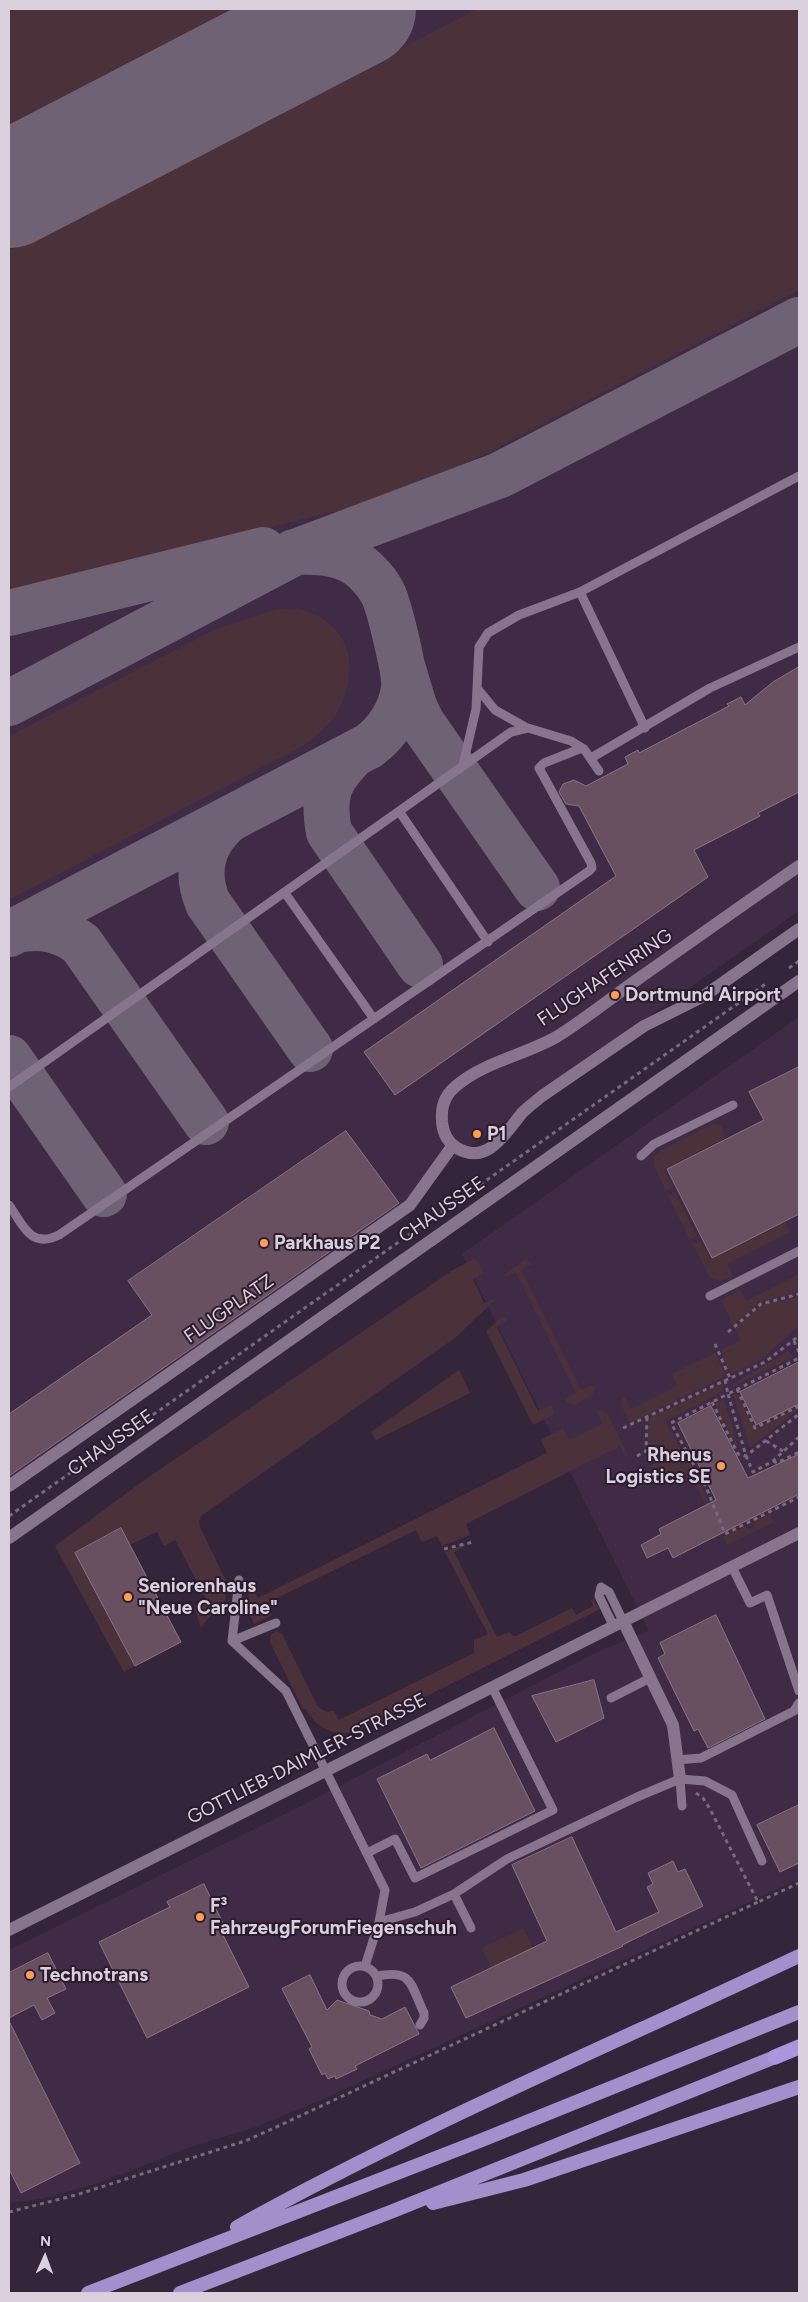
<!DOCTYPE html>
<html>
<head>
<meta charset="utf-8">
<style>
	body { margin:0 }
	#map { position:relative; width:808px; height:2302px; overflow:hidden; background:#35253a; font-family:Figtree,sans-serif }
	canvas { display:block }
	.frame { position:absolute; inset:0; border:10px solid #dacfdd; pointer-events:none }
	.north { position:absolute; left:20px; top:2232px; width:50px; height:50px; -webkit-text-stroke:4px #2b1b2f; paint-order:stroke; rotate:2deg; font-size:14px; font-weight:700; line-height:20px; text-align:center; color:#dacfdd }
	.north::after { content:''; display:block; margin:auto; width:18px; height:22px; background:#dacfdd; clip-path:polygon(50% 0,100% 100%,50% 72%,0 100%) }
</style>
</head>
<body>
<div id="map">
<canvas width="808" height="2302"></canvas>
<div class="frame"></div>
<div class="north">N</div>
</div>
<script>
const g = document.querySelector('canvas').getContext('2d');
g.lineJoin = 'round';
function fillPath(path, color) { g.fillStyle = color; g.fill(path, 'evenodd'); }
function strokePath(path, color, width, dash) { g.strokeStyle = color; g.lineWidth = width; g.lineCap = dash ? 'butt' : 'round'; g.setLineDash(dash || []); g.stroke(path); }
function write(font, color, halo, rows, align = 'center') {
  g.font = font + ' Figtree,sans-serif'; g.lineWidth = 4; g.setLineDash([]); g.textBaseline = 'middle'; g.strokeStyle = halo; g.fillStyle = color; for (const [text, x, y, turn = 0] of rows) {
    g.save(); g.translate(x, y); g.rotate((+turn || 0) * Math.PI / 180); g.textAlign = isNaN(turn) ? turn : align; if (halo) g.strokeText(text, 0, 0); g.fillText(text, 0, 0); g.restore();
  }
}
fillPath(new Path2D(`
	M9 9H799V911L645 1019 455 1158 410 1205 9 1483Z
	M799 1017V1879L321 2100 253 2128 196 2145 96 2184 41 2199 9 2203V1950L297 1808 601 1650 649 1631 462 1254Z`), '#3f2b46');
fillPath(new Path2D(`
	M9 9H231L9 124Z
	M477 9H799V290L487 453 440 475 353 507 9 591V251Z
	M297 608C349 622 362 664 338 711 331 725 315 736 303 746L9 900V736L216 629 275 610Z
	M713 1124 721 1126 726 1138 664 1169 673 1187 666 1191 654 1166V1157L660 1151Z
	M675 1192 697 1236 690 1239 668 1196Z
	M785 1222 790 1232 727 1264 733 1276 721 1281 710 1278 693 1244 700 1241 710 1259Z
	M475 1258 484 1273 473 1279 484 1303 497 1298 455 1338 201 1516 199 1521 200 1527 227 1583 224 1608 212 1613 201 1628 194 1606 206 1599 175 1540 164 1546 157 1532 129 1545 120 1528 75 1552 135 1666 124 1672 55 1546 143 1481 453 1270Z
	M526 1259 532 1264 521 1270 581 1390 593 1385 595 1388 593 1395 574 1405 567 1403 565 1398 576 1393 516 1272 506 1277 504 1275Z
	M799 1274V1291L761 1302 733 1325 721 1300 740 1290 746 1301Z
	M799 1297V1325L763 1358 731 1374 721 1350 741 1340 735 1328 762 1305Z
	M502 1317H506L507 1320 497 1327 538 1411 551 1405 554 1411 553 1415 533 1425 486 1331Z
	M788 1351 793 1357 732 1387V1385Z
	M715 1353 726 1376 630 1423 621 1405 622 1399 625 1398 631 1409 677 1386 672 1374Z
	M459 1370 470 1393 376 1440 371 1432Z
	M721 1385 722 1392 665 1421 701 1484 710 1506 707 1508 690 1473 667 1484 660 1482 651 1466 657 1462 647 1443 650 1418Z
	M737 1394 755 1430 799 1407V1409L750 1447 733 1395Z
	M724 1399 739 1452 715 1404Z
	M600 1410 607 1413 628 1456 625 1457 620 1446 466 1524 470 1535 442 1546 437 1536 422 1542 416 1530 267 1603 272 1615 254 1624 247 1608 250 1588 252 1587 258 1598 547 1453 541 1440 563 1428 569 1440 602 1424 597 1411Z
	M770 1514 774 1522 727 1545 723 1537 746 1526 749 1530 755 1527 753 1522Z
	M465 1544V1546L454 1552 497 1637 509 1632 513 1636H516L572 1608 576 1615 593 1606 591 1600 593 1599 600 1609 355 1732C333 1736 317 1729 306 1709H303L270 1642 271 1634 277 1631 282 1634 318 1707 326 1712 334 1711 339 1720 474 1653V1640L488 1634 445 1552Z
	M523 1928 533 1948 491 1968 482 1948Z`), '#4b323a');
strokePath(new Path2D(`
	M9 613 263 550
	M403 669 414 706 422 723 537 888
	M9 703 298 551 500 475 799 320
	M355 753C328 780 322 794 329 832L420 965
	M231 818C203 840 194 870 208 903L310 1049
	M16 930C41 925 61 929 81 944L206 1122
	M9 934 369 746C389 731 400 713 404 689 406 674 390 611 384 596 379 584 367 571 357 564 338 552 316 551 294 552
	M9 1058 104 1194`), '#706275', 46);
strokePath(new Path2D(`
	M9 190 358 9`), '#706275', 116);
const building = new Path2D(`
	M799 667V792L758 813 760 816 694 850 708 877 395 1095 364 1052 616 876 579 806 566 804 559 792 563 784 574 780 586 786 628 764 625 757 638 750 639 753 681 731 729 706 727 704 741 697 745 705 773 682Z
	M799 1067V1214L712 1258 667 1169 764 1120 749 1092Z
	M346 1131 399 1203 9 1476V1414L152 1315 128 1281Z
	M799 1362V1404L756 1425 740 1392Z
	M711 1406 748 1478 799 1454V1494L673 1558 668 1548 647 1558 641 1545 661 1534 659 1529 716 1500 678 1423Z
	M121 1528 181 1642 135 1666 75 1553Z
	M716 1615 765 1719 708 1748 698 1729 694 1731 658 1658 665 1654 660 1643Z
	M594 1680 604 1718 556 1742 532 1696Z
	M494 1728 535 1811 421 1868 377 1779 427 1754 430 1760Z
	M799 1805V1863L780 1872 757 1825Z
	M572 1837 616 1932 659 1912 647 1887 653 1884 648 1873 673 1861 678 1872 685 1869 703 1906 622 1945 623 1946 466 2018 451 1987 547 1941 512 1865Z
	M204 1884 223 1923 218 1925 249 1987 147 2038 99 1942 170 1907 167 1902Z
	M48 1953 66 1989 47 1998 55 2013 42 2020 34 2005 9 2018V1973Z
	M310 1975 327 2010 337 2000 369 2011 370 2015 382 2019 405 2007 419 2034 355 2066 357 2069 336 2079 335 2076 328 2079 325 2073 322 2075 309 2049 312 2047 282 1989Z
	M9 2021 80 2163 21 2193 9 2169Z`);
fillPath(building, '#695061');
strokePath(building, '#8d7285', 1);
strokePath(new Path2D(`
	M789 968 799 961
	M728 1332 761 1304 799 1294
	M794 1341 799 1352
	M715 1344 730 1378
	M725 1380 728 1394 799 1358
	M737 1389 755 1428 799 1406
	M712 1402 738 1454 746 1456 799 1414
	M623 1428 765 1362 799 1336
	M799 1437 773 1461 753 1472 746 1456 728 1394 671 1423 706 1487 725 1534 799 1497
	M766 1441 783 1451
	M637 1456 646 1451 647 1417
	M773 1461 777 1463 799 1452
	M9 1516 767 983
	M444 1549 473 1542
	M696 1793 703 1798 710 1809 758 1902 799 1883
	M9 2212 76 2195 245 2141 272 2129 758 1902`), '#786a7c', 3, [4, 4]);
strokePath(new Path2D(`
	M580 592 645 728
	M477 688 495 710 527 728
	M591 758 710 688 799 647
	M463 765 476 709 479 647 488 633 519 615 580 592 799 476
	M399 811 488 942
	M285 893 374 1019
	M9 1087 511 732 528 728 571 741 584 749 599 771
	M641 1156 654 1144 733 1105
	M9 1205C23 1225 30 1249 59 1235L589 871 592 868 591 863 539 768 544 763 582 748
	M710 1296 799 1251
	M732 1567 750 1603 767 1595 799 1691
	M614 1627 599 1596 601 1587 609 1592 624 1623
	M232 1641 286 1691 385 1890 379 1922 365 1966
	M232 1641 239 1580
	M232 1641 276 1623
	M611 1698 650 1678
	M677 1760 701 1758 794 1711 799 1703
	M680 1779 682 1806
	M367 1853 395 1839 415 1878 553 1810 492 1687
	M454 1894 471 1928
	M379 1922 415 1912 454 1894 507 1859 637 1797 680 1779 705 1781 732 1795 762 1861
	M342 1984a18 18 0 1 1 36 0a18 18 0 1 1-36 0Z
	M377 1976C413 1969 410 1984 424 2013V2018L420 2025`), '#87748d', 9);
strokePath(new Path2D(`
	M799 866C745 903 692 941 638 979 611 998 585 1019 558 1036 526 1055 485 1061 456 1086 444 1096 441 1107 442 1122 443 1133 447 1142 457 1148 487 1166 506 1133 522 1113 528 1107 536 1101 542 1096L644 1026 704 996 799 929
	M9 1486 410 1205 453 1145
	M624 1623 673 1725 680 1779
	M9 1930 799 1533`), '#87748d', 12);
strokePath(new Path2D(`
	M9 1538 799 981`), '#87748d', 12);
strokePath(new Path2D(`
	M433 2203 524 2180 799 2087
	M237 2227C419 2126 611 2045 799 1956
	M88 2293 477 2142 799 2012
	M180 2293 393 2211 775 2057`), '#a48ecc', 14);
strokePath(new Path2D(`
	M775 2057 799 2047`), '#ab95dc', 15);
for (const [x, y, r, color] of [
	[615,995,5,"#fd9d54"],
	[477,1134,5,"#fd9d54"],
	[264,1243,5,"#fd9d54"],
	[721,1466,5,"#fd9d54"],
	[128,1597,5,"#fd9d54"],
	[200,1917,5,"#fd9d54"],
	[30,1975,5,"#fd9d54"]
]) { const dot = new Path2D(); dot.arc(x, y, r, 0, 2 * Math.PI); g.fillStyle = color; g.fill(dot); strokePath(dot, '#2b1b2f', 2); }
write('19px', '#dacfdd', '#2b1b2f', [
	["FLUGHAFENRING",605,978,-34],
	["CHAUSSEE",442,1210,-35],
	["FLUGPLATZ",229,1309,-35],
	["CHAUSSEE",111,1443,-35],
	["GOTTLIEB-DAIMLER-STRASSE",307,1759,-27]
]);
write('bold 19px', '#dacfdd', '#2b1b2f', [
	["Dortmund Airport",625,995],
	["P1",487,1134],
	["Parkhaus P2",274,1243],
	["Rhenus",711,1455,"right"],
	["Logistics SE",711,1477,"right"],
	["Seniorenhaus",138,1586],
	["\"Neue Caroline\"",138,1608],
	["F³",210,1906],
	["FahrzeugForumFiegenschuh",210,1928],
	["Technotrans",40,1975]
], 'left');
</script>
</body>
</html>
